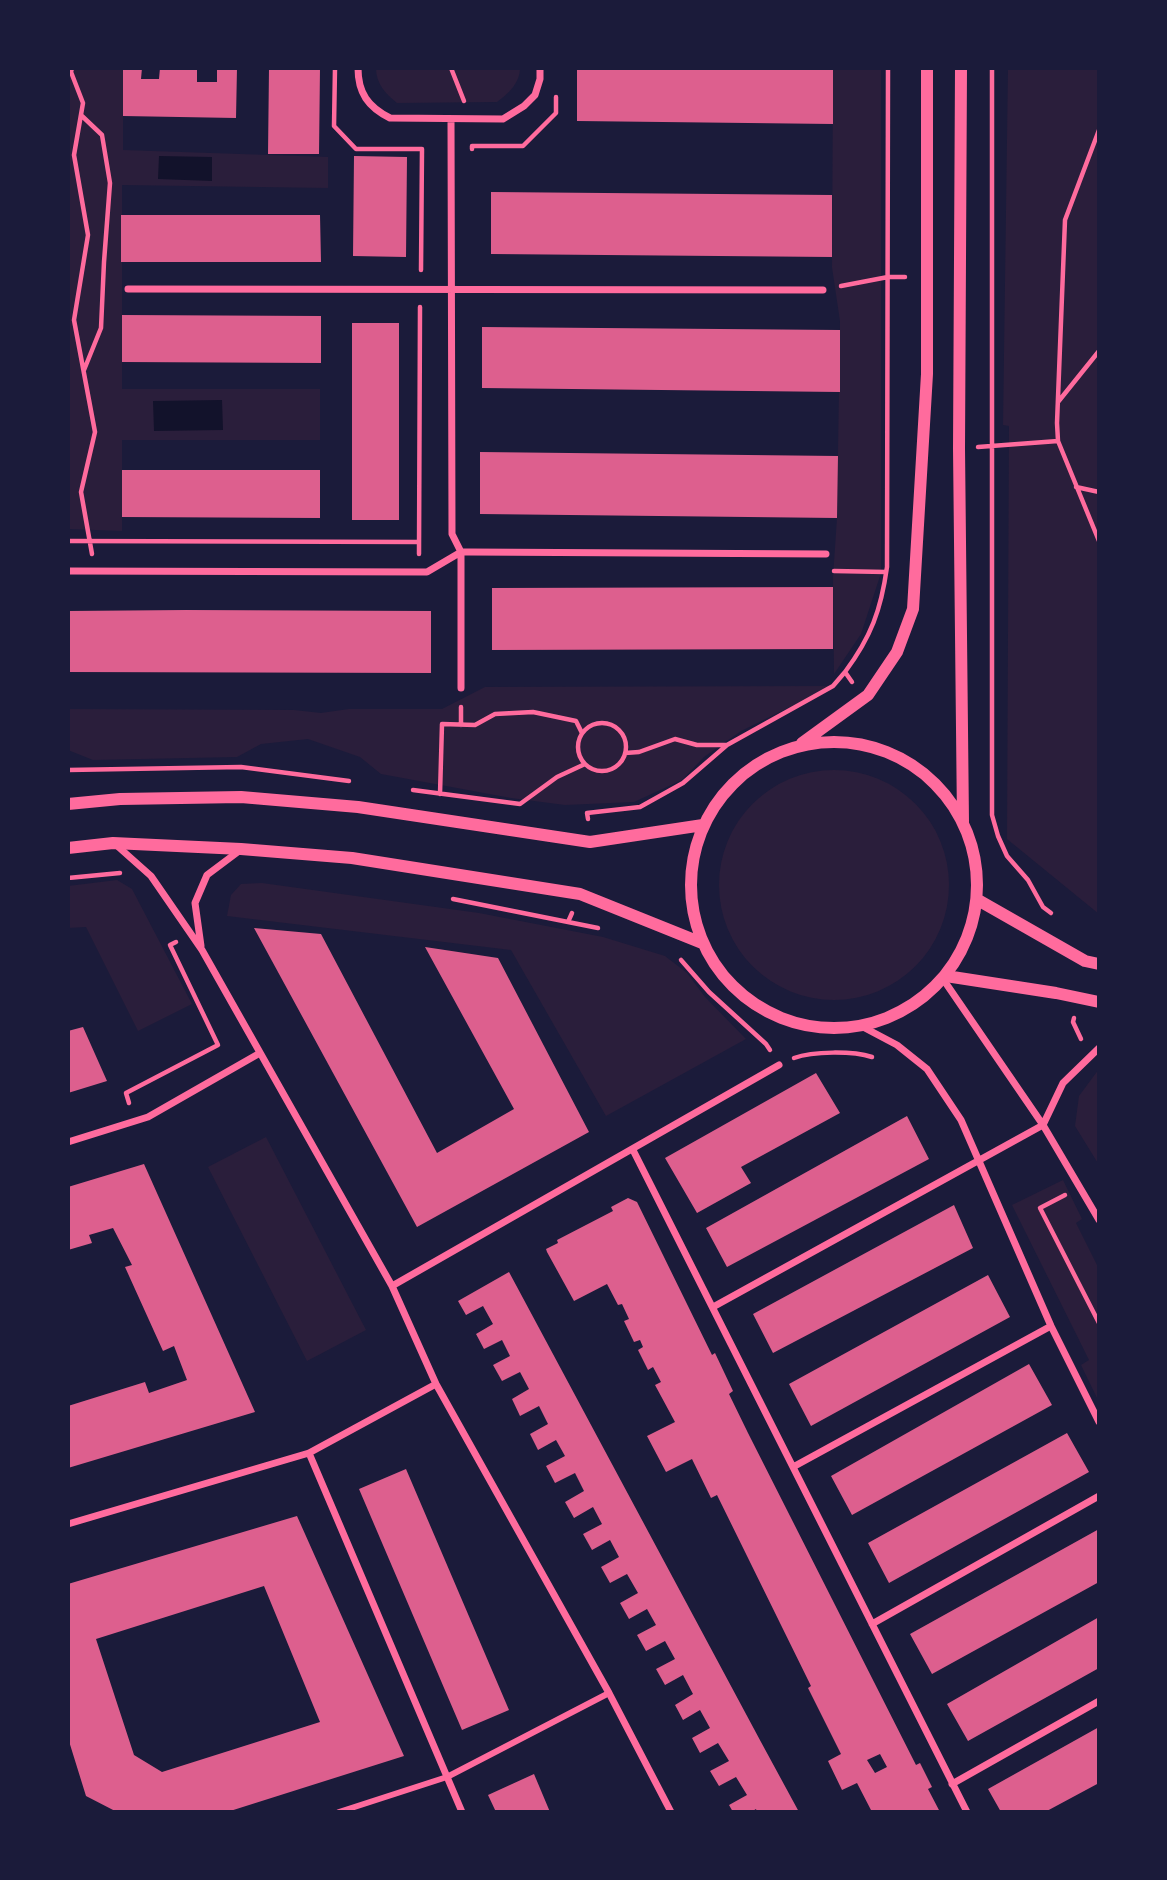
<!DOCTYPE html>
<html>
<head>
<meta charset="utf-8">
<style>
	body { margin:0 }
	#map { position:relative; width:1167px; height:1880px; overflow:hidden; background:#1b1b3a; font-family:Signika,sans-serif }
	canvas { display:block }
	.frame { position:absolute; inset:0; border:70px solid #1b1b3a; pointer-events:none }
</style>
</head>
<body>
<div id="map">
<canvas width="1167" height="1880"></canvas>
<div class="frame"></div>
</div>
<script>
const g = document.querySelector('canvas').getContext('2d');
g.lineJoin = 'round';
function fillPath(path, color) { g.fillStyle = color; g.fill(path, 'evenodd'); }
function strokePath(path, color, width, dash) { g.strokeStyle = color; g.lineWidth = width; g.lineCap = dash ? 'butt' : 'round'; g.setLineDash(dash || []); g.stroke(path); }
fillPath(new Path2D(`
	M68 68H123V150L328 157V188L122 185V389H320V440H122V531L68 529Z
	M376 68H520C520 83 508 94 497 102L397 103C386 94 376 84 376 68Z
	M833 68H881V573L861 634 834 674 833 577 837 518 840 321 832 267Z
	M1008 68H1099V914L1007 839 1009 426 1003 425Z
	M833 686 741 731 704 757 682 780 634 802 565 805 511 798 381 774 360 757 308 739 261 744 237 757 93 760 68 750V709L294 710 321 713 349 709H442L485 687Z
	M719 885a115 115 0 1 1 230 0a115 115 0 1 1-230 0Z
	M117 880 132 889 192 1004 138 1031 86 927 68 928V886Z
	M262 883 479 913 603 937 665 956 687 973 705 997 746 1039 606 1116 511 950 227 916 231 895 241 884Z
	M1099 1069V1165L1075 1126 1079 1096Z
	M266 1137 366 1330 307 1361 208 1167Z
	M1063 1180 1082 1219 1076 1223 1099 1269 1098 1400 1081 1365 1089 1360 1012 1205Z`), '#2a1e3b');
fillPath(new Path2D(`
	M159 156 212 157V181L158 179Z
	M222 400 223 430 154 431 153 401Z`), '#12122b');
fillPath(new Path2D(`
	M123 68H142L141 79H159L160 68H197V82H217V68H237L236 118 123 116Z
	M269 68H320L319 154H268Z
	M577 68H833V124L577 121Z
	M354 156 407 157 406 257 353 256Z
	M491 192 832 195V257L491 254Z
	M121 215H320L321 262H121Z
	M122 315 321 316V363L122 362Z
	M352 323H399V520H352Z
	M482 327 840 330V392L482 388Z
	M480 452 838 456 837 518 480 514Z
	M122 470H320V518L122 517Z
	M833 587V649L492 650V588Z
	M186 610 431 611V673L68 672V611Z
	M254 928 321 934 437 1153 514 1109 425 947 498 958 589 1132 417 1227Z
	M83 1027 107 1081 68 1093V1031Z
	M816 1073 840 1113 741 1167 751 1183 697 1213 665 1158Z
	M907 1116 929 1159 727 1267 706 1228Z
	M144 1164 255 1412 68 1468V1406L145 1382 149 1393 187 1380 174 1346 163 1351 125 1267 132 1265 113 1228 89 1235 92 1243 68 1250V1187Z
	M628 1198 637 1202 712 1355 715 1353 733 1391 729 1394 748 1433 916 1765 920 1763 932 1787 928 1789 940 1812H872L857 1783 842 1790 828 1761 841 1754 808 1688 811 1686 717 1495 711 1498 692 1459 666 1472 647 1436 675 1422 655 1385 661 1382 653 1367 648 1370 638 1350 643 1347 640 1340 634 1342 624 1321 629 1319 622 1304 618 1305 607 1284 574 1301 547 1252 546 1249 558 1243 557 1240 613 1211 611 1207ZM880 1754 887 1767 875 1773 867 1760Z
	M954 1205 973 1248 773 1353 753 1314Z
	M509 1272 761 1742 799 1812H757L756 1809 751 1812H733L729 1805 747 1795 736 1777 719 1786 710 1771 729 1761 718 1743 700 1753 692 1738 710 1728 700 1710 683 1720 675 1705 693 1694 683 1675 665 1685 656 1669 675 1659 665 1641 646 1651 637 1635 656 1625 647 1609 629 1619 620 1603 638 1593 627 1574 610 1583 601 1567 619 1557 610 1540 592 1550 583 1534 602 1524 593 1507 574 1518 565 1502 584 1491 575 1473 555 1483 546 1466 565 1456 556 1440 538 1450 530 1434 548 1424 539 1406 520 1416 512 1399 529 1389 520 1372 502 1381 493 1365 510 1356 502 1340 484 1349 476 1334 493 1324 483 1306 466 1315 458 1301Z
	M988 1275 1010 1317 811 1426 789 1384Z
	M1029 1364 1052 1405 852 1515 831 1476Z
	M1067 1433 1089 1472 889 1583 868 1543Z
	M406 1469 509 1710 462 1730 359 1489Z
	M297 1516 404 1756 227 1812H117L86 1796 68 1738V1584ZM264 1586 320 1722 162 1772 134 1755 96 1639Z
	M1099 1529V1582L932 1674 910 1634Z
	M1099 1617V1668L968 1741 947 1704Z
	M1099 1727V1783L1045 1812H1001L988 1789Z
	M534 1774 550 1812H496L488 1795Z`), '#dd5f8e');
strokePath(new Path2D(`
	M72 68 71 72 83 103 74 155 88 235 74 320 95 432 81 492 92 554
	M335 68 334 126 356 149H422L421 270
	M451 68 464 101
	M992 68V815L998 836 1007 856 1028 880 1043 907 1051 913
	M82 116 102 135 110 183 104 262 101 328 84 370
	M1099 130 1065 220 1057 423 1058 441 1099 541
	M472 149V146H523L556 113V97
	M841 286 888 277H905
	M1058 402 1099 351
	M978 447 1058 441
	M1076 487 1099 492
	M68 541 419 542
	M419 554 420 307
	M834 571 886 572
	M852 682 845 672C871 637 881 610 887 567L888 68
	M578 747a24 24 0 1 1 48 0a24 24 0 1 1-48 0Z
	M461 725V707
	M625 753 639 752 675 739 697 745H727
	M68 770 241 767 349 781
	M413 790 520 804 557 777 585 764
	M440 794 442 724 475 725 495 714 533 712 576 721 582 733
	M588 819 587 813 640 807 683 783 727 745 833 686 845 672
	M68 878 120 873
	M453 899 568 922 572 913
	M568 922 598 928
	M681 960 709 992 766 1044 770 1050
	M1074 1018 1073 1022 1081 1039
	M794 1058C813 1051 853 1051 872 1057
	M129 1103 126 1093 218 1045 170 945 176 942
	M1065 1195 1040 1208 1099 1323`), '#ff6b9d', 4.5);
strokePath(new Path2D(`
	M339 1812 447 1777 609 1693`), '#ff6b9d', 6);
strokePath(new Path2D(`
	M358 68C358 93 368 107 390 118L503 119 524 106 535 95 540 79V68
	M451 119 452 534 461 552V688
	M128 289 823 290
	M68 571 427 572 461 552H469L826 554
	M114 843 151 876 202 950 392 1286 436 1384 609 1693 671 1812
	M201 946 195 903 207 875 239 851
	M943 979 1043 1125 1099 1220
	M863 1027 897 1045 927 1069 961 1120 1051 1326 1099 1422
	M68 1142 148 1117 260 1053
	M633 1150 967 1812
	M392 1286 779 1065
	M713 1307 1043 1125 1063 1083 1099 1048
	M309 1453 462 1812
	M793 1467 1051 1326
	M68 1524 309 1453 436 1384
	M872 1624 1099 1496
	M952 1784 1099 1701`), '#ff6b9d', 7);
strokePath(new Path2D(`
	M961 68 959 448 963 822
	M691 885a143 143 0 1 1 286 0a143 143 0 1 1-286 0Z
	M802 743 868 695 897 652 913 609 927 374V68
	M68 804 120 799 241 797 358 807 590 842 703 825
	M68 848 113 843 241 849 352 858 580 894 702 943
	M978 900 1085 961 1099 964
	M946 976 1056 993 1099 1002`), '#ff6b9d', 12);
</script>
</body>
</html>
